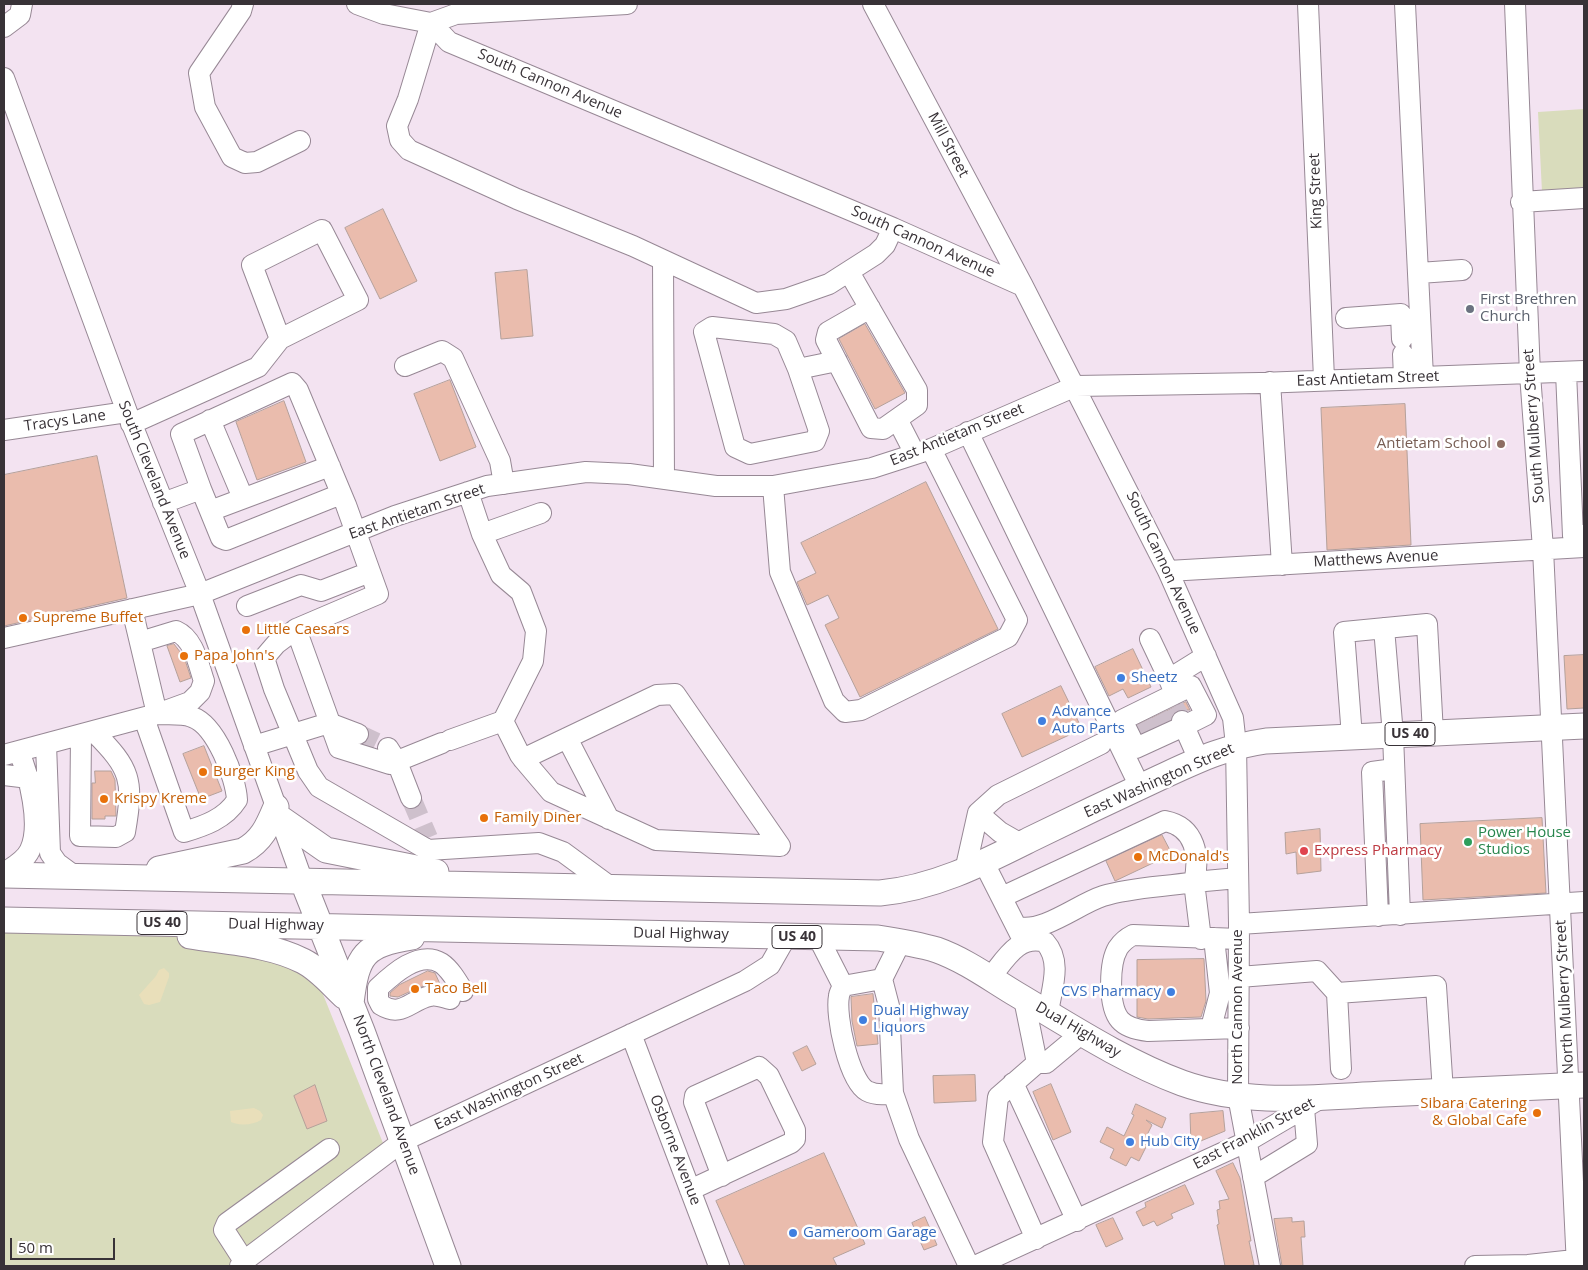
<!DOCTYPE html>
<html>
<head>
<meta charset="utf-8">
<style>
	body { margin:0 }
	#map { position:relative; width:1588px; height:1270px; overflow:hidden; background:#f3e3f1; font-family:"Open Sans",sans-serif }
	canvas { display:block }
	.frame { position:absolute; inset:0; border:5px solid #383237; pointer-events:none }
	.scale { position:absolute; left:10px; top:1238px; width:105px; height:22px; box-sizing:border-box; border:2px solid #383237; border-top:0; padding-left:6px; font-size:15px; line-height:18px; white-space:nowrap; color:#383237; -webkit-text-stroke:4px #fff; paint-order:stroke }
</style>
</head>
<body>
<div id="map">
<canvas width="1588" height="1270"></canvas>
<div class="frame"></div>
<div class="scale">50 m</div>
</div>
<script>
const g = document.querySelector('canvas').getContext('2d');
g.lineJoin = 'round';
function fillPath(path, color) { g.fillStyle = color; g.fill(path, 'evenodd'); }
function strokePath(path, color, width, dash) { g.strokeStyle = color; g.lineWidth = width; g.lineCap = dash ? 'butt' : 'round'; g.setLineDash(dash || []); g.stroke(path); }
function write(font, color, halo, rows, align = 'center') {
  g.font = font + ' "Open Sans",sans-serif'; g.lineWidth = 5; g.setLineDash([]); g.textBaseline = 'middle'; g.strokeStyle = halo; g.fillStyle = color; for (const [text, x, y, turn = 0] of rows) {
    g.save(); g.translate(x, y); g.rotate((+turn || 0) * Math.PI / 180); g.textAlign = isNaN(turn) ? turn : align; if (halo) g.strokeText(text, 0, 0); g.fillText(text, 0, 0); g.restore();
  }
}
fillPath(new Path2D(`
	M1584 109V190L1542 192 1538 112Z
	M4 916 245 941 314 972 385 1148 229 1266H4Z`), '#d9dcbc');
fillPath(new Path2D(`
	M164 968 169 973V977L160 1002 149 1005 144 1004 139 995 156 976 159 970Z
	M254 1108 260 1111 263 1115 261 1120C253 1125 239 1126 231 1122L230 1111Z`), '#e9dfba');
const building = new Path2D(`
	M383 209 417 281 380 299 345 228Z
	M527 270 533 336 501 339 495 273Z
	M865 324 905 393 875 409 839 339Z
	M450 380 476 447 440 461 414 394Z
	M284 401 306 462 257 480 236 422Z
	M1405 404 1411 545 1327 550 1321 408Z
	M97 456 127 598 4 626V475Z
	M926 482 998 629 860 697 825 625 839 618 828 595 807 605 797 582 816 573 801 543Z
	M174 644 184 657 191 678 180 682 167 646Z
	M1133 649 1151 687 1128 698 1123 689 1109 696 1095 667Z
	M1584 655V708L1567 709 1564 656Z
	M1061 686 1082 729 1022 757 1002 714Z
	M1186 702 1190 710H1177L1170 719 1141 732 1138 725Z
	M204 746 222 791 201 799 183 754Z
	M95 771H111L115 780 116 816H105V819H92V783H95Z
	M1542 818 1546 893 1423 900 1420 824Z
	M1320 829 1321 871 1297 874 1296 852 1286 854 1285 833Z
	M1162 835 1172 854 1115 881 1106 861Z
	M1204 959 1206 1001 1201 1017 1148 1019 1137 1017V960Z
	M428 971 435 973 440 984 420 987 398 997 390 996V993L399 985Z
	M873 994 878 1044 857 1046 852 1021 851 997Z
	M807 1046 816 1064 802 1071 793 1053Z
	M975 1075 976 1101 934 1103 933 1076Z
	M1051 1084 1071 1132 1053 1140 1033 1092Z
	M315 1085 327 1121 307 1129 294 1096Z
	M1136 1104 1166 1118 1162 1128 1146 1120 1152 1125 1143 1143 1147 1145 1139 1161 1131 1157 1126 1166 1110 1158 1114 1149 1100 1142 1107 1127 1124 1136 1134 1115 1132 1114Z
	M1223 1111 1225 1131 1191 1145 1190 1114Z
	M824 1153 865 1244 833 1258 837 1266H745L716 1201Z
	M1233 1163 1240 1178 1251 1241H1249L1254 1265 1248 1266H1225L1217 1225 1219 1224 1217 1210 1220 1209 1219 1201 1229 1199 1216 1171Z
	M1185 1185 1194 1204 1171 1214 1173 1218 1157 1226 1154 1221 1143 1226 1136 1212 1146 1207 1145 1203Z
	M925 1217 937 1245 924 1250 912 1223Z
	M1113 1218 1123 1239 1106 1247 1096 1225Z
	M1292 1218V1222L1304 1221 1305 1237H1301L1303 1266H1282L1274 1219Z`);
fillPath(building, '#eabcad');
strokePath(building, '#b4a09a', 1);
strokePath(new Path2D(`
	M1174 707 1182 721
	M1158 715 1165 729
	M1143 722 1150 736
	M358 734 388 748
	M411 798 428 838`), '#cec0cc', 20, [20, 10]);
const minor = new Path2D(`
	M243 4 241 11 199 73 205 107 232 157 245 163 257 162 300 141
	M357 4 384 14 431 23 449 42 893 228 1023 286 1168 571 1233 718 1236 745 1239 924 1238 1096 1270 1266
	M627 4 456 14 431 23 408 99 397 126 400 140 409 150 517 199 633 246 756 303 786 299 829 284 876 254 885 245 893 228
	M873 4 1023 286
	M1308 4 1324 379
	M1405 4 1423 377
	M1515 4 1530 374 1543 549 1577 1266
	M4 27 20 15 22 4
	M4 78 127 412 200 594 303 882
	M1521 202 1584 198
	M663 260 664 479
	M849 272 917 390V405L883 429 871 428 826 340 828 332 870 308
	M1419 273 1462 270
	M1346 318 1401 314 1402 339
	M1403 354 1404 377
	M405 366 442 351 453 358 500 461 504 484
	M798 369 786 341 774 334 712 327 704 332 735 447 750 454 815 441 819 431 798 369 837 361
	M1566 372 1573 536 1584 535
	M1270 382 1282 565
	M897 419 915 454
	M210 420 243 498
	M131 424 258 367 280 339 358 300 322 230 252 265 280 339
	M4 430 127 412
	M968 432 1140 787
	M773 486 780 572 834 701 845 712 861 710 1008 637 1017 620 931 449
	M201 489 221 538 226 540 341 494
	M468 492 482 534 501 575 521 592 536 631 533 661 503 721 520 755 523 759 551 792 656 840 780 846 675 694 657 695 523 759
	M163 503 201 489 181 434 292 383 298 390 346 505 378 594 296 629 339 748 390 764 442 743
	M210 511 330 466
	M482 534 541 513
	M1168 571 1584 547
	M247 606 301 585 321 591 370 572
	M132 609 157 714
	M1384 628 1393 735 1400 915
	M296 629 276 644 264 658 274 689 308 771 319 787 428 850 539 843 563 852 612 888
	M4 638 200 594 395 516 487 486 586 472 629 474 716 486H773L872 468 931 449 1076 386 1260 383 1584 371
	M1150 639 1169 679
	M1175 694 1169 679 1206 656
	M144 718 184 832C204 826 225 819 237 800 236 778 216 725 192 717 183 713 168 715 157 714
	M1182 721 1184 726 1136 748 1122 720 1191 686 1206 715 1184 726 1199 760
	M81 735 80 836 116 837 125 832C134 780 131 769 94 732
	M1352 737 1344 632 1427 624 1433 733
	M567 738 609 819
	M450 740 503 721
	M46 744 50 853 57 863 76 877
	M254 746 329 723 358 734
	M388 748 397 762 411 798
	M4 755 157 714 190 702 200 692 204 681C198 663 194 639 176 631L140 642
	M4 775 29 778
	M978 813 998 795 1101 744
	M984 863 1022 938
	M965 871 978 813 1000 832 1021 844
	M4 873C13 867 25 861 30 850 42 825 29 776 19 752
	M1002 897 1165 821C1196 827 1200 857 1194 882 1164 887 1132 887 1103 896 1078 904 1044 933 1018 927
	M1378 916 1372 772 1394 769
	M1239 924 1584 902
	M818 937 843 986 882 979
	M1201 939 1194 882 1238 878
	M901 941 882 979 889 1006 893 1093 909 1139 969 1266
	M1239 977 1317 971 1337 993 1341 1069
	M990 978C1005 960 1018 934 1045 942 1063 962 1051 990 1048 1013
	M843 986C842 989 839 993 839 996 835 1016 849 1081 867 1091 875 1095 884 1095 893 1093
	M1337 993 1436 986 1443 1092
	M450 999C445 998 436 994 430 996 410 1000 402 1018 381 1005L378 999V988C393 974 419 950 441 963 450 969 457 981 463 991
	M1024 999 1037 1063 998 1097 993 1142 1036 1239
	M1211 1028 1220 993 1214 938
	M1239 1028 1148 1031C1138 1030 1127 1028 1120 1020 1108 1006 1109 963 1118 948 1122 942 1127 938 1133 935L1239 939
	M631 1034 719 1266
	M1037 1063H1046L1082 1033
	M1013 1083 1077 1221
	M1253 1177 1307 1144 1304 1108
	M690 1190 791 1143 795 1139V1130L769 1076 759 1067 695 1096 694 1102 722 1176
	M244 1261 224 1230 227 1223 329 1149
	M240 1266 244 1261 403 1141 745 981 770 965 786 937
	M975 1266 1246 1142 1321 1098
	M1475 1266 1528 1265 1584 1259`);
const major = new Path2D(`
	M280 818 326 850 436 872
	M159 869 243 851C262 841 268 826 276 807
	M4 875 880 893C934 888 981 864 1029 840 1072 819 1116 798 1159 778 1198 760 1224 747 1266 741L1584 726
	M303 882 362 1031 448 1266
	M4 920 878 938C898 941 917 944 937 950 965 960 991 979 1016 994 1070 1026 1123 1061 1182 1083 1246 1106 1318 1097 1384 1094 1451 1091 1518 1088 1584 1085
	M190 936C227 942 270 944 303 961 319 969 331 984 344 996
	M351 1003C357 954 364 945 412 937`);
strokePath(minor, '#978895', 22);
strokePath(major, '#978895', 27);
strokePath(minor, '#fff', 20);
strokePath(major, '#fff', 25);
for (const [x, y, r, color] of [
	[1470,309,5,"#6b7280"],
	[1501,444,5,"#8d6e63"],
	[23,618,5,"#e8710a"],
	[246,630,5,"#e8710a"],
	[184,656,5,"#e8710a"],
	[1121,678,5,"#3f7fe0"],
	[1042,721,5,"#3f7fe0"],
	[203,772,5,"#e8710a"],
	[104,799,5,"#e8710a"],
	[484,818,5,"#e8710a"],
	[1468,842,5,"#2e9e5b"],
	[1304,851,5,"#e0444e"],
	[1138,857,5,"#e8710a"],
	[415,989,5,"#e8710a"],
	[1171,992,5,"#3f7fe0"],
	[863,1020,5,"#3f7fe0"],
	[1537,1113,5,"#e8710a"],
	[1130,1142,5,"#3f7fe0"],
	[793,1233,5,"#3f7fe0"]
]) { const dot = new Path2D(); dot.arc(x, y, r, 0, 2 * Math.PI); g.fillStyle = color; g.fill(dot); strokePath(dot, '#fff', 2); }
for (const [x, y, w] of [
	[1410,734,50],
	[162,923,50],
	[797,937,50]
]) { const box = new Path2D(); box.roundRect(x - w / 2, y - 11.5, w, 23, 4); g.fillStyle = '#fff'; g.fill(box); strokePath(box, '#383237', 1); }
write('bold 14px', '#383237', null, [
	["US 40",1410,734],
	["US 40",162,923],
	["US 40",797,937]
]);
write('15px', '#383237', '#fff', [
	["South Cannon Avenue",550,84,23],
	["Mill Street",948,145,62],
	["King Street",1316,191,-92],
	["South Cannon Avenue",923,242,24],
	["East Antietam Street",1368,379,-2],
	["Tracys Lane",65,421,-8],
	["South Mulberry Street",1534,426,-94],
	["East Antietam Street",957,435,-22],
	["South Cleveland Avenue",154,480,68],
	["East Antietam Street",417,512,-19],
	["Matthews Avenue",1376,559,-3],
	["South Cannon Avenue",1163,563,65],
	["East Washington Street",1159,781,-24],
	["Dual Highway",276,925,1],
	["Dual Highway",681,934,1],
	["North Mulberry Street",1565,997,-93],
	["North Cannon Avenue",1238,1007,-90],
	["Dual Highway",1078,1030,30],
	["East Washington Street",509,1092,-25],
	["North Cleveland Avenue",386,1095,70],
	["East Franklin Street",1254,1134,-28],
	["Osborne Avenue",675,1150,69]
]);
write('15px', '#5b616d', '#fff', [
	["First Brethren",1480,300],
	["Church",1480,317]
], 'left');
write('15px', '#785e54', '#fff', [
	["Antietam School",1491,444]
], 'right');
write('15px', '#c56008', '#fff', [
	["Supreme Buffet",33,618],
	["Little Caesars",256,630],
	["Papa John's",194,656],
	["Burger King",213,772],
	["Krispy Kreme",114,799],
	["Family Diner",494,818],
	["McDonald's",1148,857],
	["Taco Bell",425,989],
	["Sibara Catering",1527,1104,"right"],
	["& Global Cafe",1527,1121,"right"]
], 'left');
write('15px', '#366cbe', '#fff', [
	["Sheetz",1131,678],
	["Advance",1052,712],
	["Auto Parts",1052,729],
	["CVS Pharmacy",1161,992,"right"],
	["Dual Highway",873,1011],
	["Liquors",873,1028],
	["Hub City",1140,1142],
	["Gameroom Garage",803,1233]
], 'left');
write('15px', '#27864d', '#fff', [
	["Power House",1478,833],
	["Studios",1478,850]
], 'left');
write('15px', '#be3a42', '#fff', [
	["Express Pharmacy",1314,851]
], 'left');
</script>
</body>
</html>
